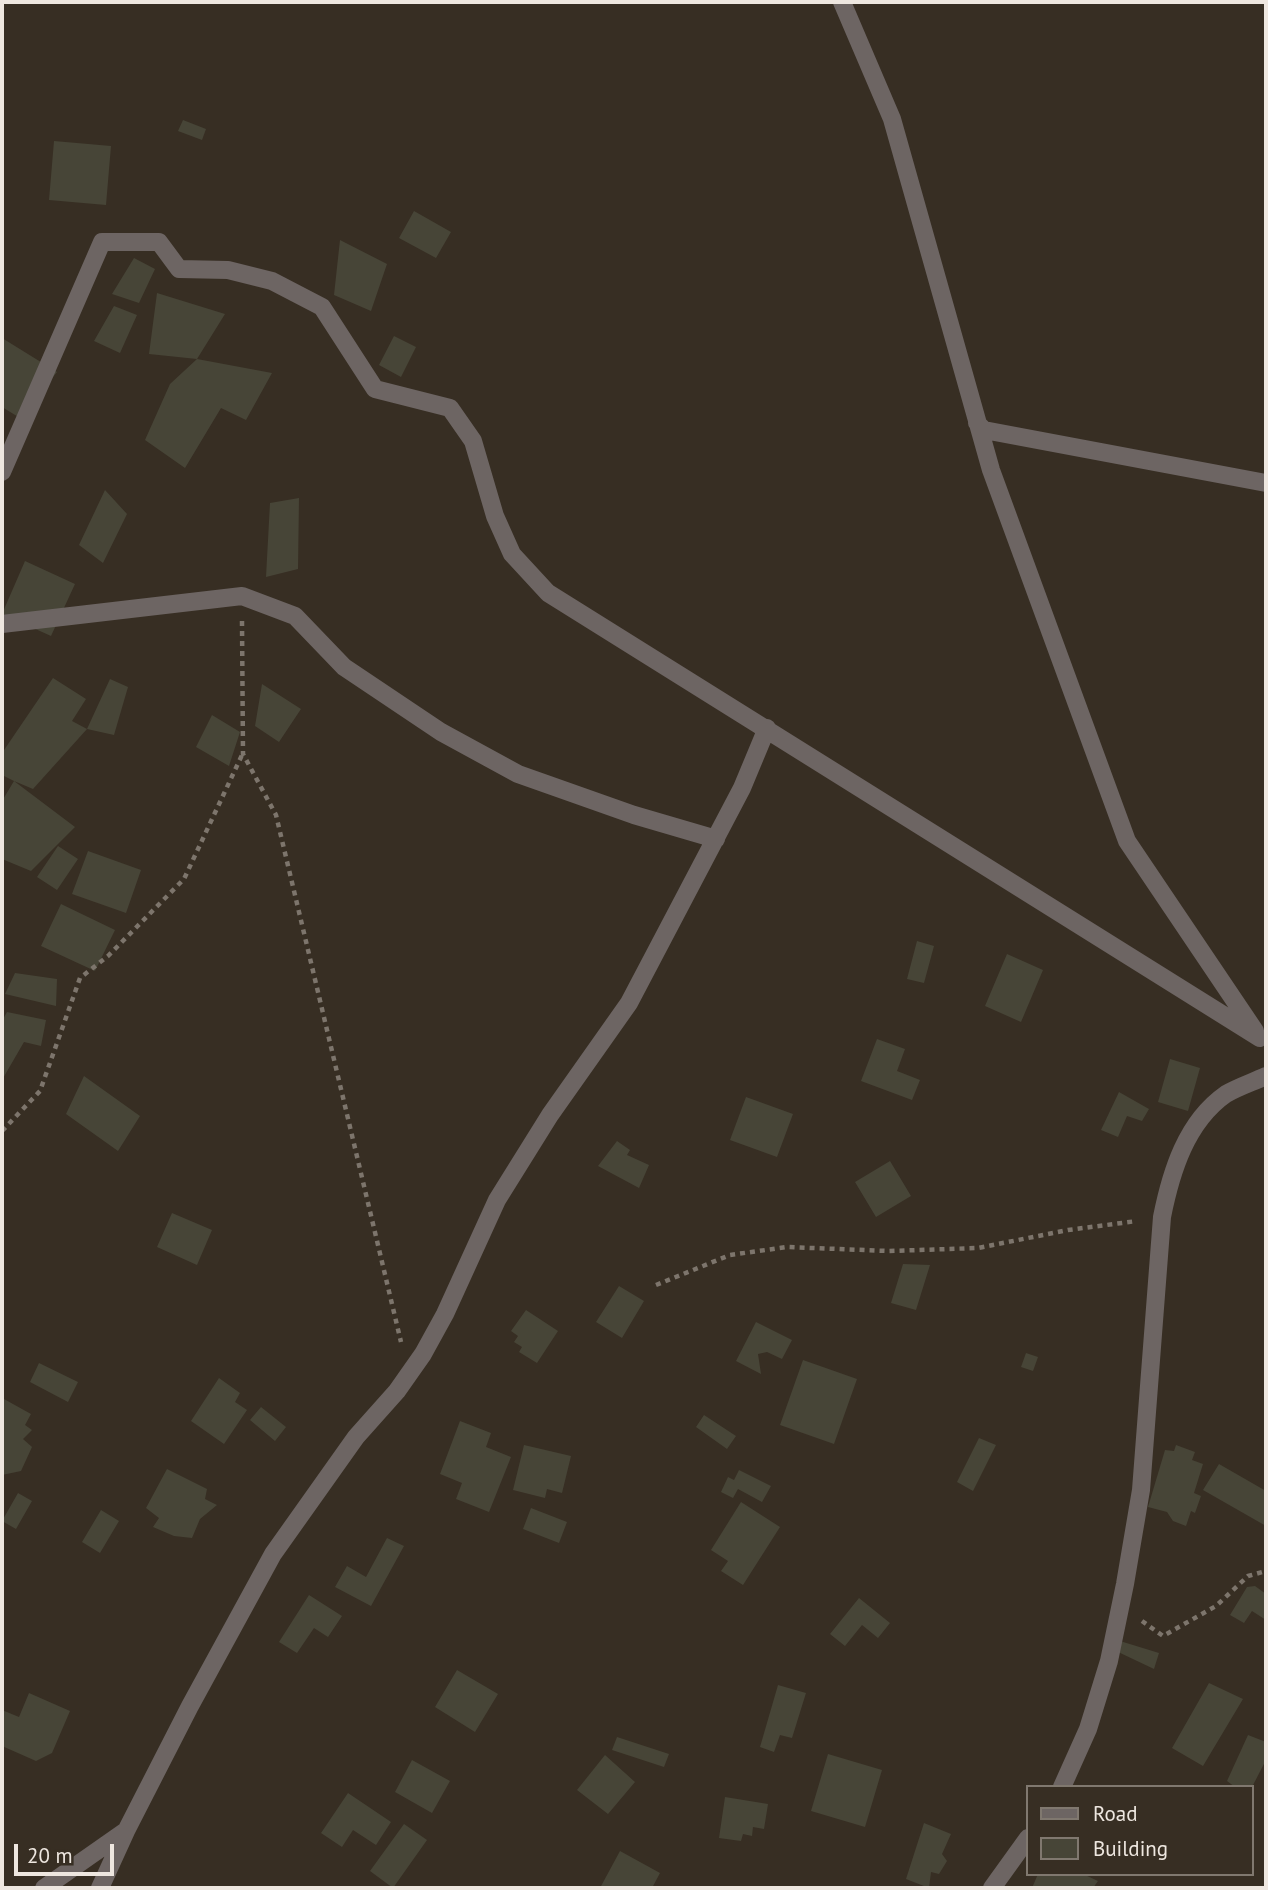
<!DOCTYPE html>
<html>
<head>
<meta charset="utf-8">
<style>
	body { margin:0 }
	#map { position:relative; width:1268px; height:1890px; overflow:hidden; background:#372e23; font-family:"PT Sans",sans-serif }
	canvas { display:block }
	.frame { position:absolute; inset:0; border:4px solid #eee7e0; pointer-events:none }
	.legend { position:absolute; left:1026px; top:1785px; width:228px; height:91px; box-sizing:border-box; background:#372e23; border:2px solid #80786f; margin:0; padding:9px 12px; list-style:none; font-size:21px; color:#eee7e0 }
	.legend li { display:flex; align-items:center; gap:14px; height:35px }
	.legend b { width:35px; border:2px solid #80786f }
	.scale { position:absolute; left:14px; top:1844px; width:100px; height:32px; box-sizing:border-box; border:4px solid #eee7e0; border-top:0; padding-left:9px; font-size:21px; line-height:24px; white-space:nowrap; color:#eee7e0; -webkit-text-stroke:5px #372e23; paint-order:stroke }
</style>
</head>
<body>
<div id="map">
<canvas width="1268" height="1890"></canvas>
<div class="frame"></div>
<ul class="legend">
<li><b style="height:9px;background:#6d6563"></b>Road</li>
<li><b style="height:19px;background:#474537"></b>Building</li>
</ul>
<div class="scale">20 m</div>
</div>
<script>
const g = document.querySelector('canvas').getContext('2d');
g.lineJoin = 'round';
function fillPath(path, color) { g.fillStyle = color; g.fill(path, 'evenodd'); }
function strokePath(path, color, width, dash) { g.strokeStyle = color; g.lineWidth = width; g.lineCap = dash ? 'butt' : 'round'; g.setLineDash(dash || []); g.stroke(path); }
fillPath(new Path2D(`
	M183 120 206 129 202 140 178 131Z
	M54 141 111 146 106 205 49 200Z
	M414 211 451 232 436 258 399 238Z
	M340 240 387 264 371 311 334 295Z
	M134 258 155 269 139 303 112 294Z
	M157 293 225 314 197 359 272 373 246 420 221 408 185 468 145 440 170 384 197 359 149 354Z
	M114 306 137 315 120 353 94 341Z
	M394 336 416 347 401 377 379 365Z
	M2 338 57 372 20 418 2 407Z
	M105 490 127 514 103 563 79 545Z
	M299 498 298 569 266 577 270 503Z
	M25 561 75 584 51 636 2 614Z
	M53 678 86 699 72 721 87 729 33 789 14 781 75 827 31 871 2 859V801L14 781 2 775V753Z
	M110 679 128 687 114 735 87 729Z
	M262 684 301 709 279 742 255 726Z
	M212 715 240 732 229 766 196 747Z
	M58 846 78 859 57 890 37 877Z
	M88 851 141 870 126 913 72 894Z
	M61 904 115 930 95 971 41 946Z
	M917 941 934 946 924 983 907 979Z
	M1007 954 1043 970 1021 1022 985 1006Z
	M15 973 57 979 56 1006 5 994Z
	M7 1012 46 1020 41 1046 24 1042 2 1080V1021Z
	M877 1039 905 1049 897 1071 920 1080 912 1100 861 1081Z
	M1170 1059 1200 1068 1188 1111 1158 1102Z
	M84 1076 140 1116 118 1151 66 1114Z
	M1119 1092 1149 1109 1142 1121 1127 1116 1118 1137 1101 1130Z
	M746 1097 793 1114 777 1157 730 1140Z
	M617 1141 630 1150 627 1155 649 1165 639 1188 598 1166Z
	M890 1161 911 1196 876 1217 855 1182Z
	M172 1213 212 1230 197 1265 157 1247Z
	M903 1264 930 1265 916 1310 891 1303Z
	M619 1286 644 1301 622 1338 596 1322Z
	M526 1310 558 1331 537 1363 519 1352 522 1347 514 1342 518 1336 511 1331Z
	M756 1322 792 1340 782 1359 767 1352 758 1354 761 1374 736 1361Z
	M1026 1353 1038 1357 1033 1371 1021 1367Z
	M803 1360 857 1379 834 1444 780 1425Z
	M39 1363 78 1382 68 1402 30 1382Z
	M219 1378 240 1393 235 1402 247 1410 224 1444 191 1421Z
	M4 1399 31 1414 25 1425 32 1430 23 1439 32 1447 21 1471 2 1475V1403Z
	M261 1407 286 1427 275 1441 250 1420Z
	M704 1415 736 1436 727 1449 696 1427Z
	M460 1421 491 1433 486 1447 511 1457 489 1512 456 1499 462 1483 440 1474Z
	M979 1438 996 1445 973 1491 957 1482Z
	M524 1445 571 1456 562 1493 547 1489 545 1498 513 1490Z
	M1176 1445 1195 1452 1192 1460 1203 1464 1194 1493 1201 1496 1195 1513 1191 1511 1186 1526 1173 1521 1167 1512 1148 1507 1165 1450 1174 1451Z
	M1219 1464 1266 1491V1526L1203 1490Z
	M167 1469 207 1489 205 1499 217 1505 200 1519 192 1538 174 1536 153 1527 159 1518 146 1508Z
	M739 1470 771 1486 762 1502 738 1489 733 1498 721 1492 728 1477 734 1480Z
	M18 1493 32 1501 16 1529 2 1521Z
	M741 1502 780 1527 743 1585 721 1571 728 1561 711 1550Z
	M531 1508 567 1522 559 1543 523 1529Z
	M101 1510 119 1521 100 1553 82 1542Z
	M387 1538 404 1546 371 1606 335 1587 347 1566 366 1577Z
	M1255 1586 1266 1594V1620L1252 1611 1244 1623 1230 1615 1247 1587Z
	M309 1595 342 1616 328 1637 314 1628 297 1653 279 1642Z
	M859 1598 890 1623 878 1638 862 1625 845 1646 830 1634Z
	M1120 1641 1159 1653 1154 1669 1116 1651Z
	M457 1670 498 1694 475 1732 435 1707Z
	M1209 1683 1243 1699 1203 1766 1172 1748Z
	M778 1685 806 1693 792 1738 780 1735 774 1752 760 1747Z
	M29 1693 70 1711 52 1753 36 1761 2 1746V1710L19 1717Z
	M1248 1735 1266 1742V1760L1252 1787H1235L1227 1781Z
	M617 1737 669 1754 664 1767 612 1750Z
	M828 1754 882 1770 865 1827 811 1811Z
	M605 1755 635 1782 608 1814 577 1790Z
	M412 1760 450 1781 432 1813 395 1792Z
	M348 1793 391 1822 376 1845 353 1830 342 1847 321 1833Z
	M725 1797 768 1804 764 1829 753 1827 752 1836 743 1834 741 1841 719 1838Z
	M924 1823 951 1834 942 1854 947 1861 939 1874 931 1872 929 1888 906 1879Z
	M404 1824 427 1840 393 1888 370 1871Z
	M620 1851 660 1873 652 1888H600Z
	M1038 1874H1083L1098 1881 1093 1888H1032Z`), '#474537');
strokePath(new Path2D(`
	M242 621 243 754 276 815 401 1342
	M2 1131 40 1091 80 978 108 956 184 879 242 755
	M656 1285 730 1255 787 1247 889 1251 978 1248 1068 1230 1137 1221
	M1142 1621 1163 1636 1216 1606 1248 1576 1266 1571`), '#7d756c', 4.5, [5, 5]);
strokePath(new Path2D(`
	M842 2 892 119 991 470 1127 841 1255 1031
	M977 423 984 430 1266 483
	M2 472 102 242H159L179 269 228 270 272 281 322 307 375 389 450 408 473 441 495 516 512 554 548 593 1260 1038
	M2 624 242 596 295 616 344 667 441 732 518 774 634 815 716 839
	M1062 1787 1088 1729 1109 1661 1125 1584 1141 1490 1162 1217C1171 1172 1186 1122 1226 1094 1238 1087 1253 1082 1266 1076
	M44 1888 124 1832
	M100 1888 126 1831 190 1706 273 1554 356 1437 397 1391 423 1354 445 1314 497 1200 550 1115 629 1003 742 788 767 728
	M992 1888 1028 1838`), '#6d6563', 18);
</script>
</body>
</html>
